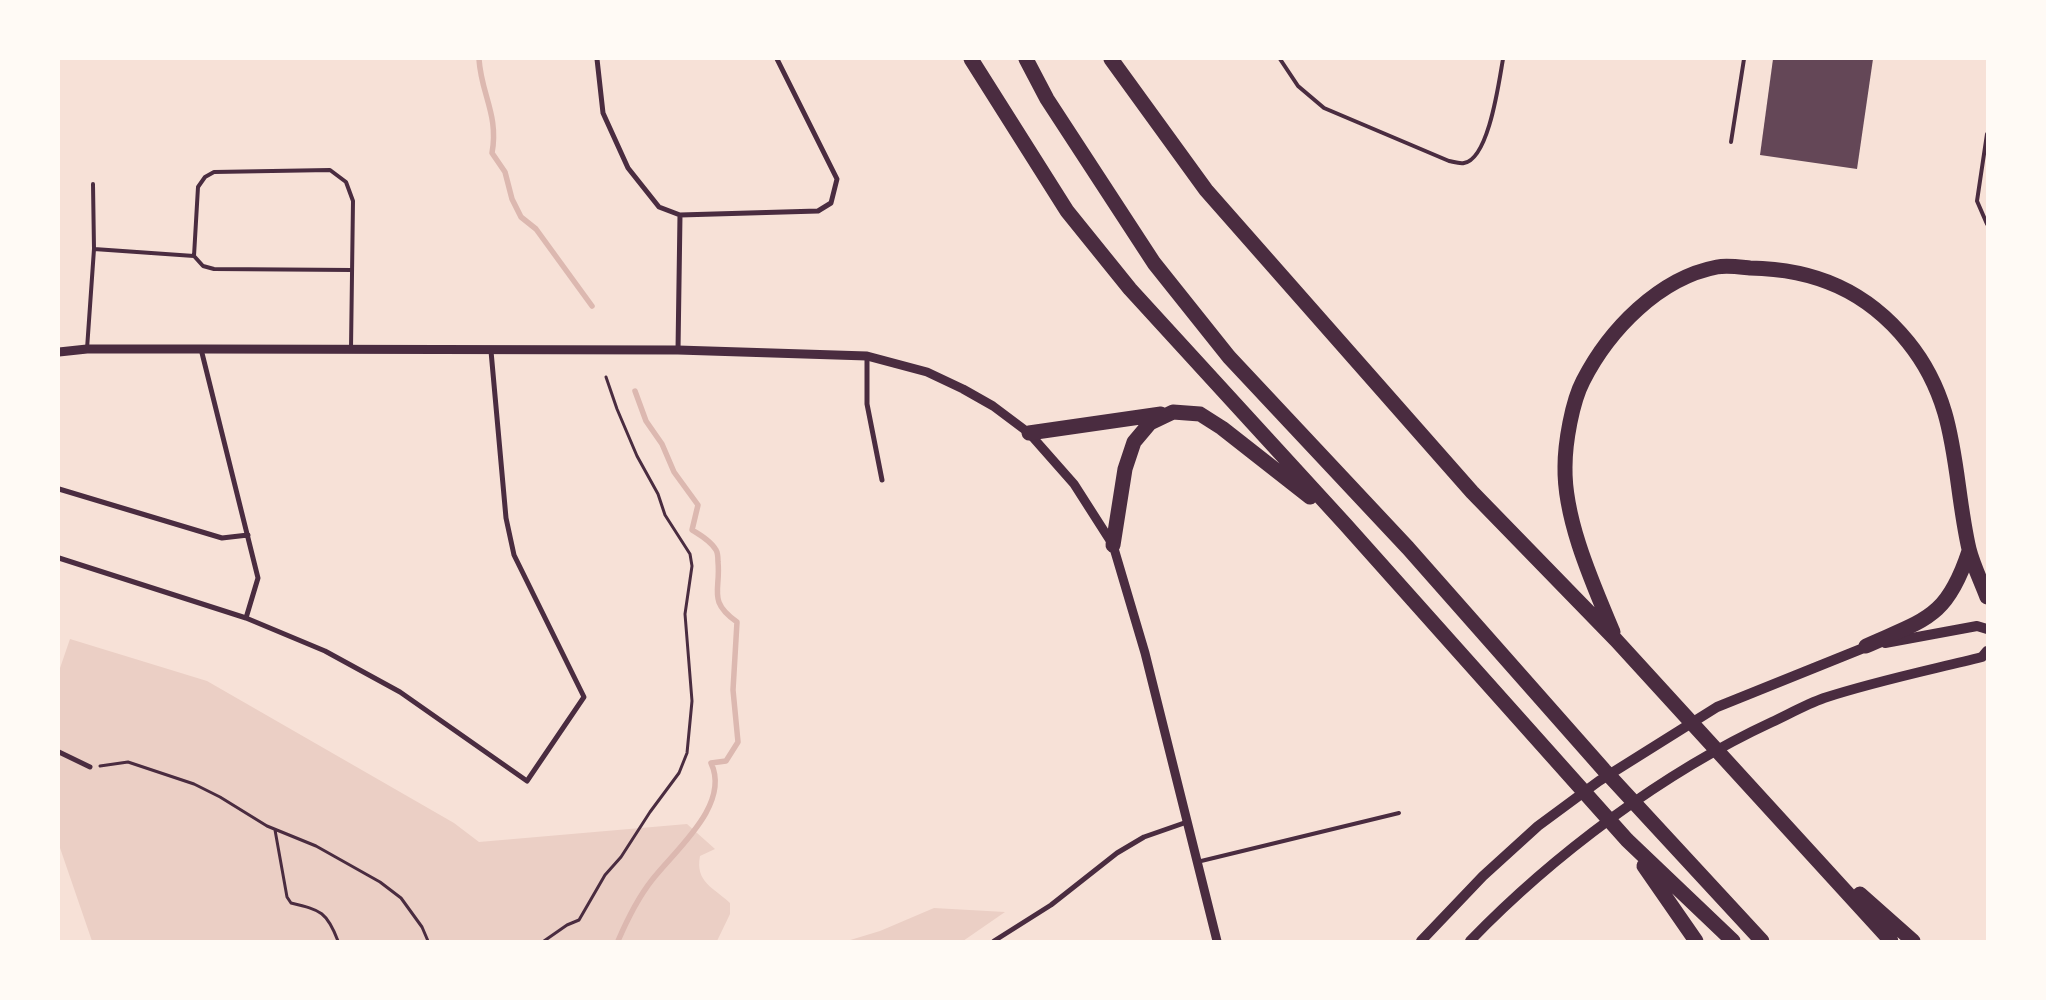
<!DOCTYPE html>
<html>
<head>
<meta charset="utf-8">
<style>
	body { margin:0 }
	#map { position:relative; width:2046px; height:1000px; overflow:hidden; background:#f7e1d7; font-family:"Space Grotesk",sans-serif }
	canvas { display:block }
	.frame { position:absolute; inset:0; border:60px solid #fffaf5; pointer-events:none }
</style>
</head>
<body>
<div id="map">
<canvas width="2046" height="1000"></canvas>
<div class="frame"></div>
</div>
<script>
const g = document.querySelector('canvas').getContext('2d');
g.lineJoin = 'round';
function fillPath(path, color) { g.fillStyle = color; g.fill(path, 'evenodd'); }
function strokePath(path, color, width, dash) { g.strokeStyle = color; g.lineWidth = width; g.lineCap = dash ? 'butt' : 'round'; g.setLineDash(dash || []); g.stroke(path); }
fillPath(new Path2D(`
	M70 639 207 681 454 823 479 842 687 824 715 849 700 856C695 882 713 887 730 903V914L717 941H92L59 845V671Z
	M934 908 1005 912 963 941H847L880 931Z`), '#ebcfc5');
strokePath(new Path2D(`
	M479 59C481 94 499 115 492 153L505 172 512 199 521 217 536 229 592 306
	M618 941C627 920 637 899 652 880 675 850 731 805 711 763L726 761 738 742 733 690 737 622C707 601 721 590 718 562 718 559 718 553 716 550 711 541 700 535 692 530L698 505 674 472 662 444 646 421 635 391`), '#dcb8b0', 5.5);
fillPath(new Path2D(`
	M1773 59H1873L1857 169 1760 155Z`), '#644757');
strokePath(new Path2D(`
	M100 766 128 762 194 784 220 797 267 826 316 846 380 882 401 898 422 927 428 941
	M275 830 287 897 291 903C321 910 327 912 338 941
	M544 941 567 925 579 920 605 875 621 857 650 812 679 773 687 753 692 701 685 614 692 566 690 554 665 515 658 494 637 456 617 409 606 377`), '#4a2c40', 3);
strokePath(new Path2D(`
	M1280 59 1298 86 1324 108 1449 161C1454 162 1460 164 1464 163 1489 159 1499 81 1503 59
	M1987 134 1977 201 1987 224
	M1731 142 1744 59
	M94 249 194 256 198 187 205 177 214 172 330 170 346 182 353 201 351 348
	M194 256 203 266 214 269 352 270
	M87 349 94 249 93 184
	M1197 862 1399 813`), '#4a2c40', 4);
strokePath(new Path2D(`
	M597 59 603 113 628 168 659 207 680 215 818 211 831 203 837 179 777 59
	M201 349 258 578 246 618 325 651 400 692 527 781 584 697 514 555 506 518 491 351
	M678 350 680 215
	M867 356V404L882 480
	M59 489 222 538 248 535
	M59 558 246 618
	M59 752 90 767
	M994 941 1051 905 1117 853 1144 837 1187 822`), '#4a2c40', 5);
strokePath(new Path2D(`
	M59 352 87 349H201L678 350 867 356 927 372 963 389 993 406 1029 433 1074 484 1113 545 1145 653 1217 941`), '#4a2c40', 9);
strokePath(new Path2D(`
	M1885 643 1977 626 1987 629
	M1421 941 1483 876 1538 826 1599 781 1717 707 1871 645
	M1470 941C1553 855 1664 772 1772 722 1789 714 1807 704 1824 698 1876 681 1930 670 1982 657L1987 651`), '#4a2c40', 10);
strokePath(new Path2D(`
	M971 59 1067 211 1130 289 1345 524 1627 840 1733 941
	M1026 59 1047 99 1154 263 1229 357 1408 548 1604 770 1762 941
	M1111 59 1206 190 1472 492 1616 640 1891 941
	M1029 433 1161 414
	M1113 545 1125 469 1134 442 1150 423 1173 412 1200 414 1222 428 1310 497
	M1613 632C1593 584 1564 520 1565 467 1565 443 1572 402 1583 381 1609 330 1659 278 1717 267 1727 265 1740 267 1750 268 1815 269 1867 291 1908 342 1960 406 1952 474 1969 549 1973 565 1981 581 1987 597
	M1866 646C1926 619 1947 618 1969 551
	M1644 866 1696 941
	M1860 894 1913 941`), '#4a2c40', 15);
</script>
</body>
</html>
